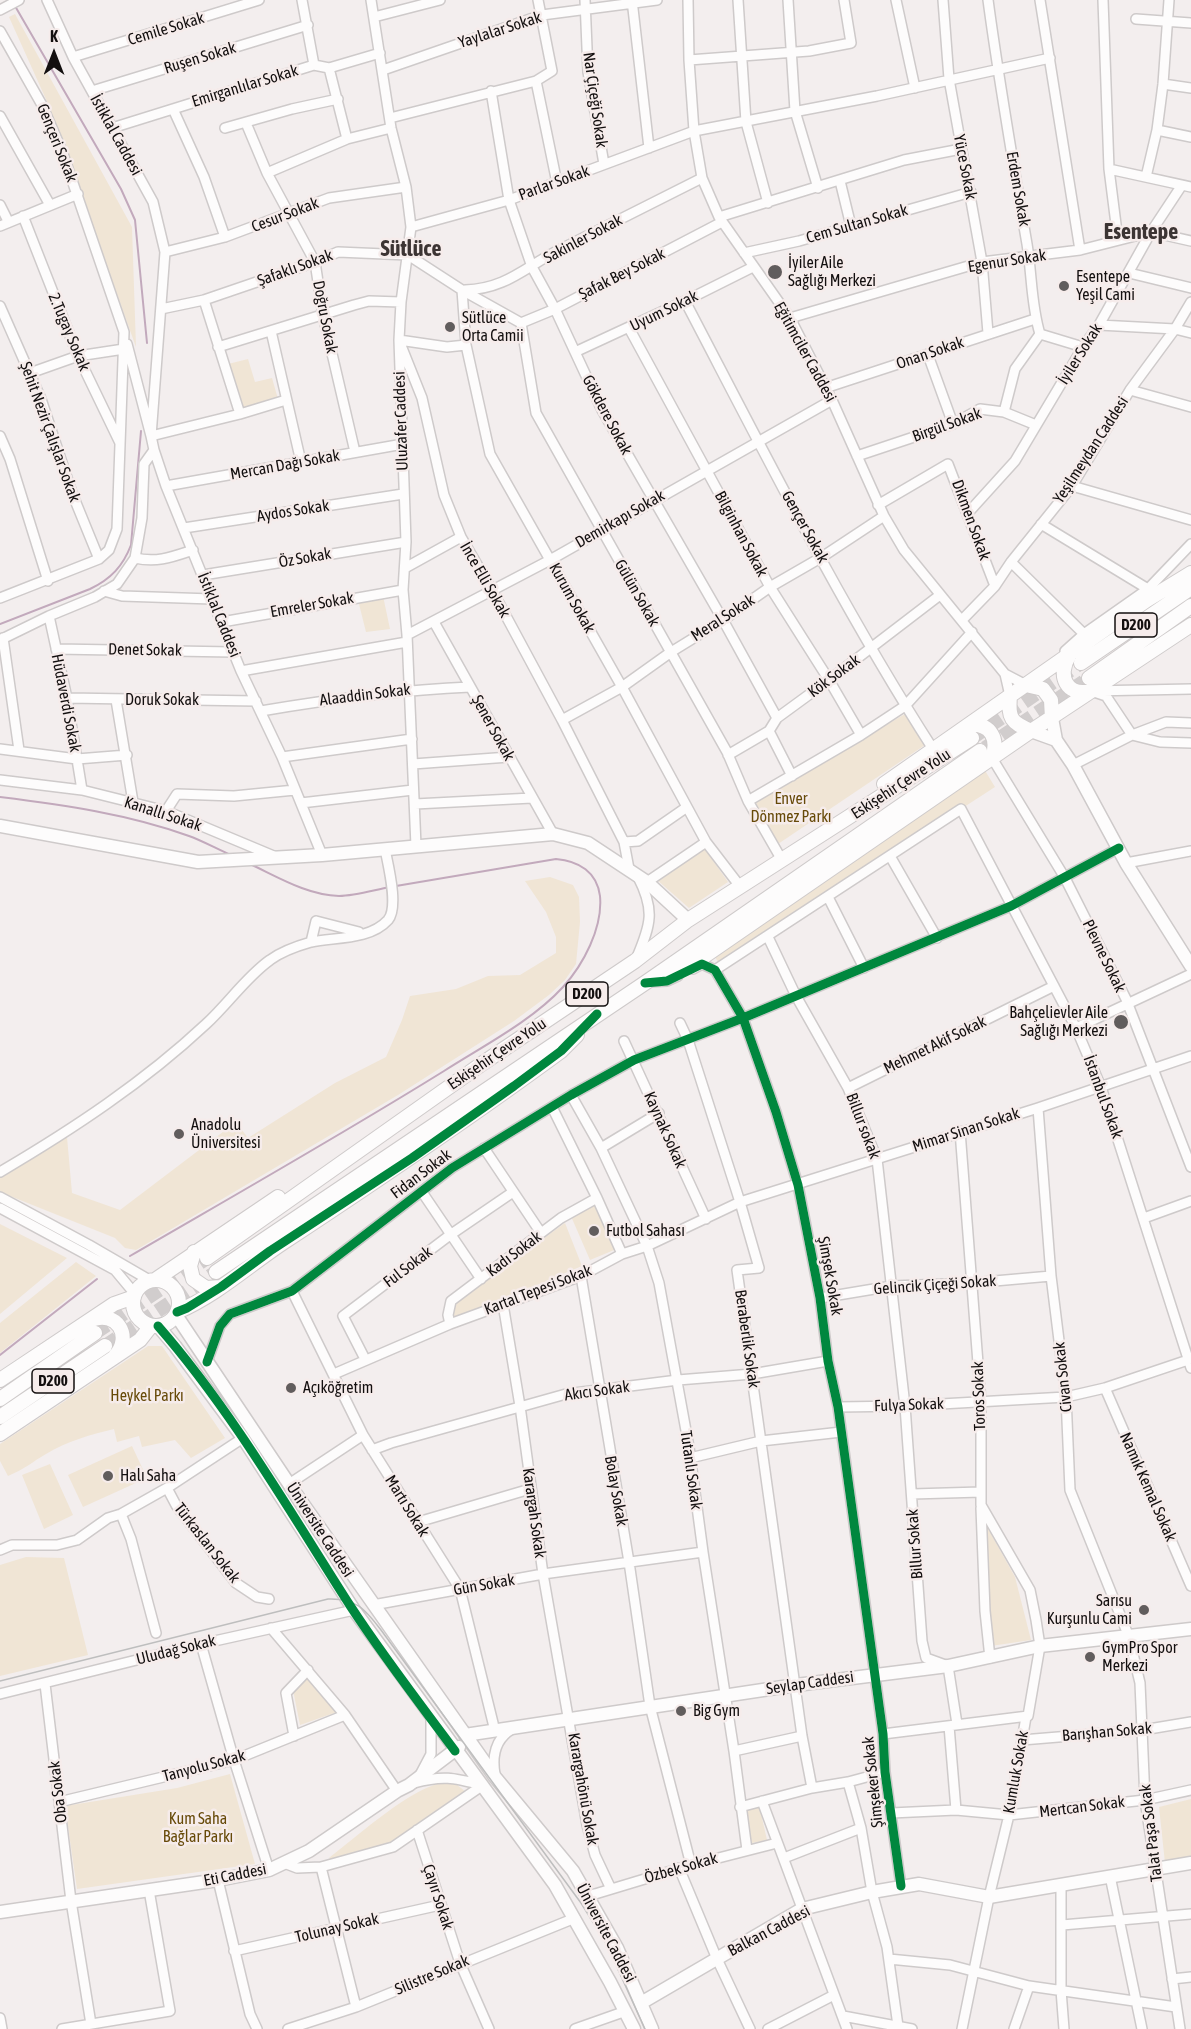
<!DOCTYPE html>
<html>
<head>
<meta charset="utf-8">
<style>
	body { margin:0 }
	#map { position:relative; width:1191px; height:2029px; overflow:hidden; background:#f3eeee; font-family:"Asap Condensed",sans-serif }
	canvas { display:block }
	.north { position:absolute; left:24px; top:24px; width:60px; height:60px; -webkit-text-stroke:4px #f6eceb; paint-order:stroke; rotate:0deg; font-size:16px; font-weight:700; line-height:24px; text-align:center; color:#130f0f }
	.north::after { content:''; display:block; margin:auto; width:21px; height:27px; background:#130f0f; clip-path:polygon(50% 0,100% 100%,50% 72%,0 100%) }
</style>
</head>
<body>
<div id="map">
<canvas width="1191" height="2029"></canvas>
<div class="north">K</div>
</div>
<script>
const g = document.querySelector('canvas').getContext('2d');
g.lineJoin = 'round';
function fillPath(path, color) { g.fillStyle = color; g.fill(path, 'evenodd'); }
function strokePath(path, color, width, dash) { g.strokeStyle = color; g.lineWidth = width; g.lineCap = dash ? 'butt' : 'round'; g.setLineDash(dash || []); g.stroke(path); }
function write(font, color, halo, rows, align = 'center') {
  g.font = font + ' "Asap Condensed",sans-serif'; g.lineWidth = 5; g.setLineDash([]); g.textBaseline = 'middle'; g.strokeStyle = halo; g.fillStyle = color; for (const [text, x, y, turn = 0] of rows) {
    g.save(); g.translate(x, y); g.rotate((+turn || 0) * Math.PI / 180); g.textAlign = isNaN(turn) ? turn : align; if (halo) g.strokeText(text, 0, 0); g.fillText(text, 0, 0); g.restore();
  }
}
fillPath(new Path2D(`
	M15 14 132 227 136 347 49 106 9 17Z
	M248 359 255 382 272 378 278 399 242 409 228 364Z
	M383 596 390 629 366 632 358 600Z
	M905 714 925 745 778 844 756 803 777 788Z
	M984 769 995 787 720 965 713 954Z
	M702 845 728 882 689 908 656 879Z
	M550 877 573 885 579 897 580 922 576 964 565 980 549 995 514 1021 398 1095 136 1250 125 1248 115 1238 0 1192V1177L67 1137 72 1193 120 1210 236 1122 248 1138 335 1083 386 1057 402 1020 410 996 456 989 488 976 520 975 556 953V937L546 912 525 881Z
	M597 1201 619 1248 590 1260 570 1214Z
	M565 1223 582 1266 454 1320 453 1311 459 1299Z
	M0 1224 67 1258 0 1314Z
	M76 1262 96 1276 0 1353V1323Z
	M148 1346H162L225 1438 191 1458 175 1440 142 1447 139 1436 117 1442 114 1429C90 1435 67 1441 46 1454 32 1462 25 1469 8 1476L0 1461V1444Z
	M132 1446 147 1478 83 1507 68 1475Z
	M50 1464 73 1515 44 1529 22 1475Z
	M985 1523 1015 1577 1031 1640 991 1646Z
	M26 1557 64 1558 88 1655 0 1676V1565Z
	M308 1679 337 1712 300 1725 293 1690Z
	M230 1774 255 1864 77 1889 65 1806 177 1788Z
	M447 1782 456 1784 466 1792 386 1847 334 1861 329 1858C358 1836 413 1785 447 1782Z
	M1191 1799V1859L1165 1863 1159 1807Z
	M759 1805 767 1840 752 1843 743 1809Z`), '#f0e5d5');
strokePath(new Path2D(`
	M15 6 121 189 135 220 147 343
	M0 624 90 589C111 579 123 566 131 545L141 431
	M0 797C64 805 128 814 189 836 203 841 217 849 231 855
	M250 864C278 877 307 895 339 896 355 896 374 890 390 887
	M130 1256C235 1195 341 1135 444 1071 483 1046 532 1021 563 987 583 965 603 928 600 896 597 872 579 861 556 859L396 886
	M0 1355 97 1279`), '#c2a9bc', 2);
strokePath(new Path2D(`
	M972 738 1081 663
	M985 748 1089 678
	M95 1333 207 1258
	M105 1346 216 1272`), '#d1cdcd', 14, [14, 7]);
const minor = new Path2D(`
	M47 0 73 57 153 202 165 252 151 436 154 450 166 486 241 671 282 757 322 855
	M302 0 314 65
	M371 0 391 128 406 187 411 227 401 302 399 340 406 542 403 590 407 635 416 846
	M585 0 588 72 604 164
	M632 0 649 148
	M688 0 689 60 694 131 702 178 719 217 790 318 832 400 884 516 904 550 1005 674 1026 685 1027 684
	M738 0 746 122 768 203
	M788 0 795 111 818 188
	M896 0 915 88
	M943 0 949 79 982 262 988 333
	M988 0C999 82 1013 163 1027 244 1032 274 1031 305 1040 334L1083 347
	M1040 0 1080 250
	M1103 0 1109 169 1118 240
	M0 10 19 0
	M374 17 440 0
	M1136 19 1191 23
	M0 31 42 105 62 151 124 332 117 529 109 550 99 559 0 598
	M73 57 259 0
	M689 60 809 51 851 43 844 0
	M329 68 347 139
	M383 70 542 15 657 0
	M536 81 557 183
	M1163 84 1191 88
	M92 91 308 25
	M491 91 509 200 532 267 555 309 602 410 723 620 777 718
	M173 109 204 177 225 237
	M0 116 50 205
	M390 118 536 81 552 71 538 0
	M246 123 267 173 315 262 323 315 355 452
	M112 128 314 65 329 68 380 53
	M225 128 292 109 338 99
	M1157 130 1191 137
	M1109 169 1191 187
	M267 173 347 139 391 128
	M1146 177 1157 130 1163 84 1169 0
	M840 181 851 226
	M0 205 8 221
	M23 216 78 356 120 443
	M719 217 904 160 961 149
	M0 226 78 194
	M411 227 509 200 694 131 877 96 1050 58
	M165 252 225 237 329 198 406 187
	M744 253 799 241 971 192
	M1129 273 1191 288
	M462 290 466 345 490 454 622 687 706 842 739 885
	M465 290C505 289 524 268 557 251 605 227 654 202 702 178
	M204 300 240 414
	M685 301C764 452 841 606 933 749
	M0 306 41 399 72 493 99 559
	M161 309 204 300 315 262 338 252 408 255 462 290 521 323
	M790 318 982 262 1080 250 1151 232 1191 241
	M521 323 536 413 727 752 748 801 779 855
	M521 323 555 309 722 222
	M1099 325 1175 329 1191 333
	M629 328 770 587 829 680 861 735
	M271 331 301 462
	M399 340 447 347 466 345
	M127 344 151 436 240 414 286 400
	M218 347 354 305 369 301 401 302
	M402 348 422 398 444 495 461 537 492 590 562 720 624 842 629 869
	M575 352 685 301 753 267
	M928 355 953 424
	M30 373 78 356 124 349
	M825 388 1035 319
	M1130 390 1191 407
	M1004 412 1015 369 1040 334
	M0 436 10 459 48 581
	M857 456 953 424 980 409 1004 412 1036 425
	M166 486 403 444
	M1072 486 1191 520
	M878 505 948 464 995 586
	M967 514 1015 461 1083 347 1099 325 1151 232 1182 185
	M1041 524 1148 589
	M184 528 403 494
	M135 558C157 563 172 557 193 550
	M1011 562 1084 634
	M405 568 461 537
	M203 575 406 542
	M104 591 122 596 212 599
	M49 616 67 698 82 790
	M962 620 995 586 1011 562 1072 486 1130 390 1175 329 1191 302
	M222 622 403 590
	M434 622 553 834
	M407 635 550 560 832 400
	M3 638 19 750
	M0 640 49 616 95 597 117 584 135 558 142 518 144 464 154 450
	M56 649 233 652
	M1065 651 1084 634 1148 589 1191 544
	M241 671 407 642
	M1005 674 1010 696
	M1191 689 1091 691 1106 696 1132 735 1166 722 1191 723
	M67 698 256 701
	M116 700 133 802
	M261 711C331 699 399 690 470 687
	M562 720 622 687 671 652 723 620 770 587 822 557 884 516
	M769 731 792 776
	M0 749 77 759 127 755
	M728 755 769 731 777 718 829 680 940 595
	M282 757 412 739
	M992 758 1065 878 1126 999 1191 1167
	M413 764 509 757
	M1073 765 1132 735 1160 742 1191 743
	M0 780 82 790 166 811 276 857
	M748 801 861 735 905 706 972 632
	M301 803 413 790
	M415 804 532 798
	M166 811 177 794 234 796 295 790
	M624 842 638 841 687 807
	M890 856 937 938
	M1126 863 1191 851
	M647 882 706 842
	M828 897 864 968
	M768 937 796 996 848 1088 877 1159 905 1406 922 1641 926 1658 948 1666 957 1724
	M311 942 316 921 359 932
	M637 957C651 924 655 910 638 877
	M693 969 702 964 715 970 743 1018 776 1112 798 1185 820 1298 828 1361 838 1407 883 1734 885 1772 901 1886
	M715 970 961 809 1076 1028 1101 1087 1191 1368
	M648 982 667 981 678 976
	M680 1023 688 1040 740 1202 759 1268 737 1270 802 1736 812 1788
	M1076 1028 1191 974
	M624 1041 706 1219
	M848 1088 1054 986
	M571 1095 601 1148 647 1246 659 1283 689 1447 703 1552 734 1751 747 1850
	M552 1107 597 1198 622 1254
	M1038 1108 1051 1276 1066 1397 1070 1490 1129 1637 1140 1683 1145 1800 1180 2029
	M960 1131 981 1402V1505L1030 1590 1036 1620 1040 1646 1028 1716 1026 1717 1009 1815 989 1897 962 2029
	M484 1148 541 1233
	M601 1148 659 1113
	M0 1172C73 1129 144 1082 206 1024 228 1004 246 977 270 960 282 951 297 946 311 942 336 937 370 940 388 920 399 907 388 865 385 849
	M422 1192 481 1279
	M0 1197 89 1245 151 1281
	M0 1208 115 1270 135 1294
	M1144 1218 1191 1201
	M581 1276 629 1562 650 1706 691 1865
	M292 1291 363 1435 460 1589 495 1731
	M820 1298 892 1286 972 1283 1051 1276
	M503 1304 520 1406 543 1574 587 1825 595 1855 611 1889
	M450 1324 448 1315 451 1301 561 1218 597 1198
	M365 1359 343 1316 450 1235 513 1192
	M207 1362 220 1326 230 1314 292 1291 452 1168 571 1095 634 1060 743 1018 1011 906 1119 848
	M334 1374 450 1324 581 1276 622 1254 647 1246 740 1202 1038 1108 1191 1056
	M1105 1388 1191 1586
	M838 1407 905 1406 1066 1397 1105 1388 1191 1359
	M243 1438 167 1488 176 1505 236 1583 257 1597 269 1599
	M372 1450 391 1443 566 1394 678 1380 752 1374 828 1361
	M690 1458 761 1441 841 1432
	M289 1484 363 1435
	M912 1494 981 1492
	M981 1508 985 1611 990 1658
	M121 1514 131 1539 156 1633
	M418 1522 530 1489
	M0 1550 12 1545H57L77 1540 108 1518 121 1514 167 1488
	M373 1605 543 1574 703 1552
	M271 1628 345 1715 397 1791
	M201 1644 234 1760 269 1870
	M45 1684 71 1901 91 2024
	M0 1694 201 1644 354 1610
	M949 1726 956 1810 1009 1815 1145 1800 1191 1790
	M883 1734 1028 1716
	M294 1736 286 1693 308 1670
	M1022 1740 1143 1730 1191 1722
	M734 1751 802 1736
	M421 1773 431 1754V1718
	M495 1774C492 1757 495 1739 512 1729
	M848 1782 861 1828 872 1892 887 1947 898 2026
	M414 1783C443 1775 454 1778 482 1785
	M762 1801 847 2029
	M59 1802 234 1760 345 1715
	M740 1807 812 1788 848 1782 885 1772
	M891 1813 956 1810
	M417 1830 460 1963 489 2029
	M784 1858 861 1828
	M284 1863 297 1868 321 1867 393 1847 483 1785
	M321 1867 356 2007
	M679 1868 717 1959 750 2029
	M1110 1876 1142 2029
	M218 1880 250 2014 257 2029
	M1061 1884V1990L1064 2029
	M586 1895 595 1894 691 1865 777 1843
	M1062 1925 1191 1914
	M234 1951 440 1905
	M889 1959 950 1965 1029 1986 1176 2007
	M1172 1979 1191 1977
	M843 2016 912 2029
	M0 2018 2 2029
	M62 2029 170 2011 149 1890
	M288 2029 356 2007 575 1918
	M575 2029 626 2011
	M768 2029 834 1995
	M1014 2029 1029 1986`);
const major = new Path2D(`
	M1052 718 1056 740 1073 765 1126 863 1191 966
	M1031 731 1056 740
	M0 826 198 862 322 855 553 834 588 843 647 882 688 920
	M176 1315 289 1484 495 1777 573 1871 617 1948 652 2029
	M158 1326 175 1346 243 1438 354 1610 555 1885 610 1982 634 2029
	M465 1735 796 1685 948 1666 1040 1646 1191 1629
	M0 1912 218 1880 269 1870 309 1851 397 1791 409 1785 459 1747
	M641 2003 802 1909 872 1892 919 1884 989 1897 1191 1863`);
const highway = new Path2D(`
	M1069 656C1057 675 1066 697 1091 691
	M1081 663 1191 588
	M1089 678 1191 606
	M1026 685 1043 689 1051 700 1052 718
	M1010 696C1008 719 1011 722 1031 731
	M969 725C991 723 999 739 992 758
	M884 784 1147 600 1191 573
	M667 974 693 964 1031 731 1191 625
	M194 1252 190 1266 193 1279 206 1288 221 1287
	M207 1258 483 1063 635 961 688 920 972 738
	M216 1272 645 983 980 751
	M155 1280 278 1197
	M133 1303a23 23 0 1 1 46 0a23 23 0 1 1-46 0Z
	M177 1312C217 1295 249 1265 284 1242 378 1180 470 1118 561 1051L577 1035
	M91 1320C117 1310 133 1336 115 1356
	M0 1380 114 1304 134 1297
	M0 1399 95 1333
	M0 1417 105 1346
	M0 1434 140 1340 151 1326`);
strokePath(minor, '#cecaca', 12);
strokePath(major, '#cecaca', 15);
strokePath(highway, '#cecaca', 16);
strokePath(minor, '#fdfcfc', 9);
strokePath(major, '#fdfcfc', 12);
strokePath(highway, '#fdfcfc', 14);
strokePath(new Path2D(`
	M0 1681 328 1599C356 1598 365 1609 381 1630L581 1903 606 1943 645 2029`), '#bebebe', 1.5);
strokePath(new Path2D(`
	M645 983 667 981 702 964 715 970 743 1018 776 1112 798 1185 820 1298 828 1361 838 1407 883 1734 885 1772 901 1886
	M177 1312 187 1308 221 1287 270 1251 412 1158 514 1086 561 1051 597 1014
	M158 1326C233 1412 290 1512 351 1607 383 1656 420 1704 455 1751
	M207 1362 220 1326 230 1314 292 1291 452 1168 571 1095 634 1060 743 1018 1011 906 1119 848`), '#00873e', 9);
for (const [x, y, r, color] of [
	[775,272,8,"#615d5d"],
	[1064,286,6,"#615d5d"],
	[450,327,6,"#615d5d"],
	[1121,1022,8,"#615d5d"],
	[179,1134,6,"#615d5d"],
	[594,1231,6,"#615d5d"],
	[291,1388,6,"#615d5d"],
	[108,1476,6,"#615d5d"],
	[1144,1610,6,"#615d5d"],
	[1090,1657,6,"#615d5d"],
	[681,1711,6,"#615d5d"]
]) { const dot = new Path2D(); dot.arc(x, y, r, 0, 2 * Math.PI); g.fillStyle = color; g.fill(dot); strokePath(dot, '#f6eceb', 2); }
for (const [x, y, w] of [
	[1136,625,42],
	[587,994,42],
	[53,1381,42]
]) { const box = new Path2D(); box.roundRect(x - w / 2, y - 12, w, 24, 4.5); g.fillStyle = '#f6eceb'; g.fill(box); strokePath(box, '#130f0f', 1.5); }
write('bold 15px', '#130f0f', null, [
	["D200",1136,625],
	["D200",587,994],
	["D200",53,1381]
]);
write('16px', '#130f0f', '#f6eceb', [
	["Cemile Sokak",166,29,-17],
	["Yaylalar Sokak",500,30,-18],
	["Ruşen Sokak",200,58,-17],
	["Emirganlılar Sokak",245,86,-17],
	["Nar Çiçeği Sokak",595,100,82],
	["İstiklal Caddesi",116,135,61],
	["Gençeri Sokak",57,143,68],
	["Yüce Sokak",965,167,79],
	["Parlar Sokak",554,183,-20],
	["Erdem Sokak",1018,189,80],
	["Cesur Sokak",285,215,-21],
	["Cem Sultan Sokak",857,224,-16],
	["Sakinler Sokak",583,239,-28],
	["Egenur Sokak",1007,261,-9],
	["Şafaklı Sokak",295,268,-20],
	["Şafak Bey Sokak",622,274,-27],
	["Uyum Sokak",664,311,-26],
	["Doğru Sokak",325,317,79],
	["2.Tugay Sokak",69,332,67],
	["Eğitimciler Caddesi",805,352,61],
	["Onan Sokak",930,353,-19],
	["İyiler Sokak",1080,354,-58],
	["Gökdere Sokak",607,415,62],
	["Uluzafer Caddesi",401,421,-92],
	["Birgül Sokak",947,425,-20],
	["Şehit Nezir Çalışlar Sokak",50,432,70],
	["Yeşilmeydan Caddesi",1091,450,-57],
	["Mercan Dağı Sokak",285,465,-10],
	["Aydos Sokak",293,511,-9],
	["Demirkapı Sokak",620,519,-30],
	["Dikmen Sokak",971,520,70],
	["Gençer Sokak",805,527,61],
	["Bilginhan Sokak",741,534,62],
	["Öz Sokak",305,558,-10],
	["İnce Elli Sokak",485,580,60],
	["Gülün Sokak",637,593,60],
	["Kurum Sokak",572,598,61],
	["Emreler Sokak",312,605,-10],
	["İstiklal Caddesi",219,615,68],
	["Meral Sokak",723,618,-33],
	["Denet Sokak",145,650,1],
	["Kök Sokak",834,676,-37],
	["Alaaddin Sokak",365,695,-7],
	["Doruk Sokak",162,700],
	["Hüdaverdi Sokak",66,703,79],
	["Şener Sokak",493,728,61],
	["Eskişehir Çevre Yolu",901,784,-33],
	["Kanallı Sokak",163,814,18],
	["Plevne Sokak",1104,956,64],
	["Mehmet Akif Sokak",935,1045,-26],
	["Eskişehir Çevre Yolu",497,1054,-34],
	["İstanbul Sokak",1103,1097,70],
	["Billur sokak",863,1126,69],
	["Kaynak Sokak",665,1130,66],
	["Mimar Sinan Sokak",966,1130,-18],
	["Fidan Sokak",421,1174,-37],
	["Kadı Sokak",514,1254,-37],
	["Ful Sokak",408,1267,-37],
	["Şimşek Sokak",830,1276,80],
	["Gelincik Çiçeği Sokak",935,1285,-4],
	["Kartal Tepesi Sokak",538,1290,-21],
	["Beraberlik Sokak",747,1339,82],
	["Civan Sokak",1063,1377,-96],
	["Akıcı Sokak",597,1391,-8],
	["Toros Sokak",979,1396,-92],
	["Fulya Sokak",909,1405,-2],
	["Tutanlı Sokak",691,1470,82],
	["Namık Kemal Sokak",1148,1487,66],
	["Bolay Sokak",616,1491,80],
	["Martı Sokak",407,1506,58],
	["Karargah Sokak",534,1513,82],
	["Üniversite Caddesi",320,1530,57],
	["Türkaslan Sokak",207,1543,52],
	["Billur Sokak",915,1544,-94],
	["Gün Sokak",484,1585,-10],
	["Uludağ Sokak",176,1650,-14],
	["Seylap Caddesi",810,1683,-8],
	["Barışhan Sokak",1107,1732,-5],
	["Tanyolu Sokak",204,1766,-15],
	["Kumluk Sokak",1016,1772,-80],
	["Şimşeker Sokak",873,1782,-96],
	["Karargahönü Sokak",583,1789,80],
	["Oba Sokak",58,1792,-97],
	["Mertcan Sokak",1082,1807,-7],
	["Talat Paşa Sokak",1151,1833,-97],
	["Özbek Sokak",681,1868,-16],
	["Eti Caddesi",235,1875,-11],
	["Çayır Sokak",438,1897,72],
	["Tolunay Sokak",337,1928,-13],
	["Balkan Caddesi",769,1931,-28],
	["Üniversite Caddesi",606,1933,62],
	["Silistre Sokak",432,1975,-23]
]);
write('16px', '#130f0f', '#f6eceb', [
	["İyiler Aile",788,263],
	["Sağlığı Merkezi",788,281],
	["Esentepe",1076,277],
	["Yeşil Cami",1076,295],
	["Sütlüce",462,318],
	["Orta Camii",462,336],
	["Bahçelievler Aile",1108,1013,"right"],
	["Sağlığı Merkezi",1108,1031,"right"],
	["Anadolu",191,1125],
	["Üniversitesi",191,1143],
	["Futbol Sahası",606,1231],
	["Açıköğretim",303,1388],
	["Halı Saha",120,1476],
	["Sarısu",1132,1601,"right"],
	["Kurşunlu Cami",1132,1619,"right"],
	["GymPro Spor",1102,1648],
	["Merkezi",1102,1666],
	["Big Gym",693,1711]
], 'left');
write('16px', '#674a09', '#f6eceb', [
	["Enver",791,799],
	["Dönmez Parkı",791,817],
	["Heykel Parkı",147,1396],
	["Kum Saha",198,1819],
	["Bağlar Parkı",198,1837]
]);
write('bold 22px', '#3c3433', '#f6eceb', [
	["Esentepe",1141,232],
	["Sütlüce",411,249]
]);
</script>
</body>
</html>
